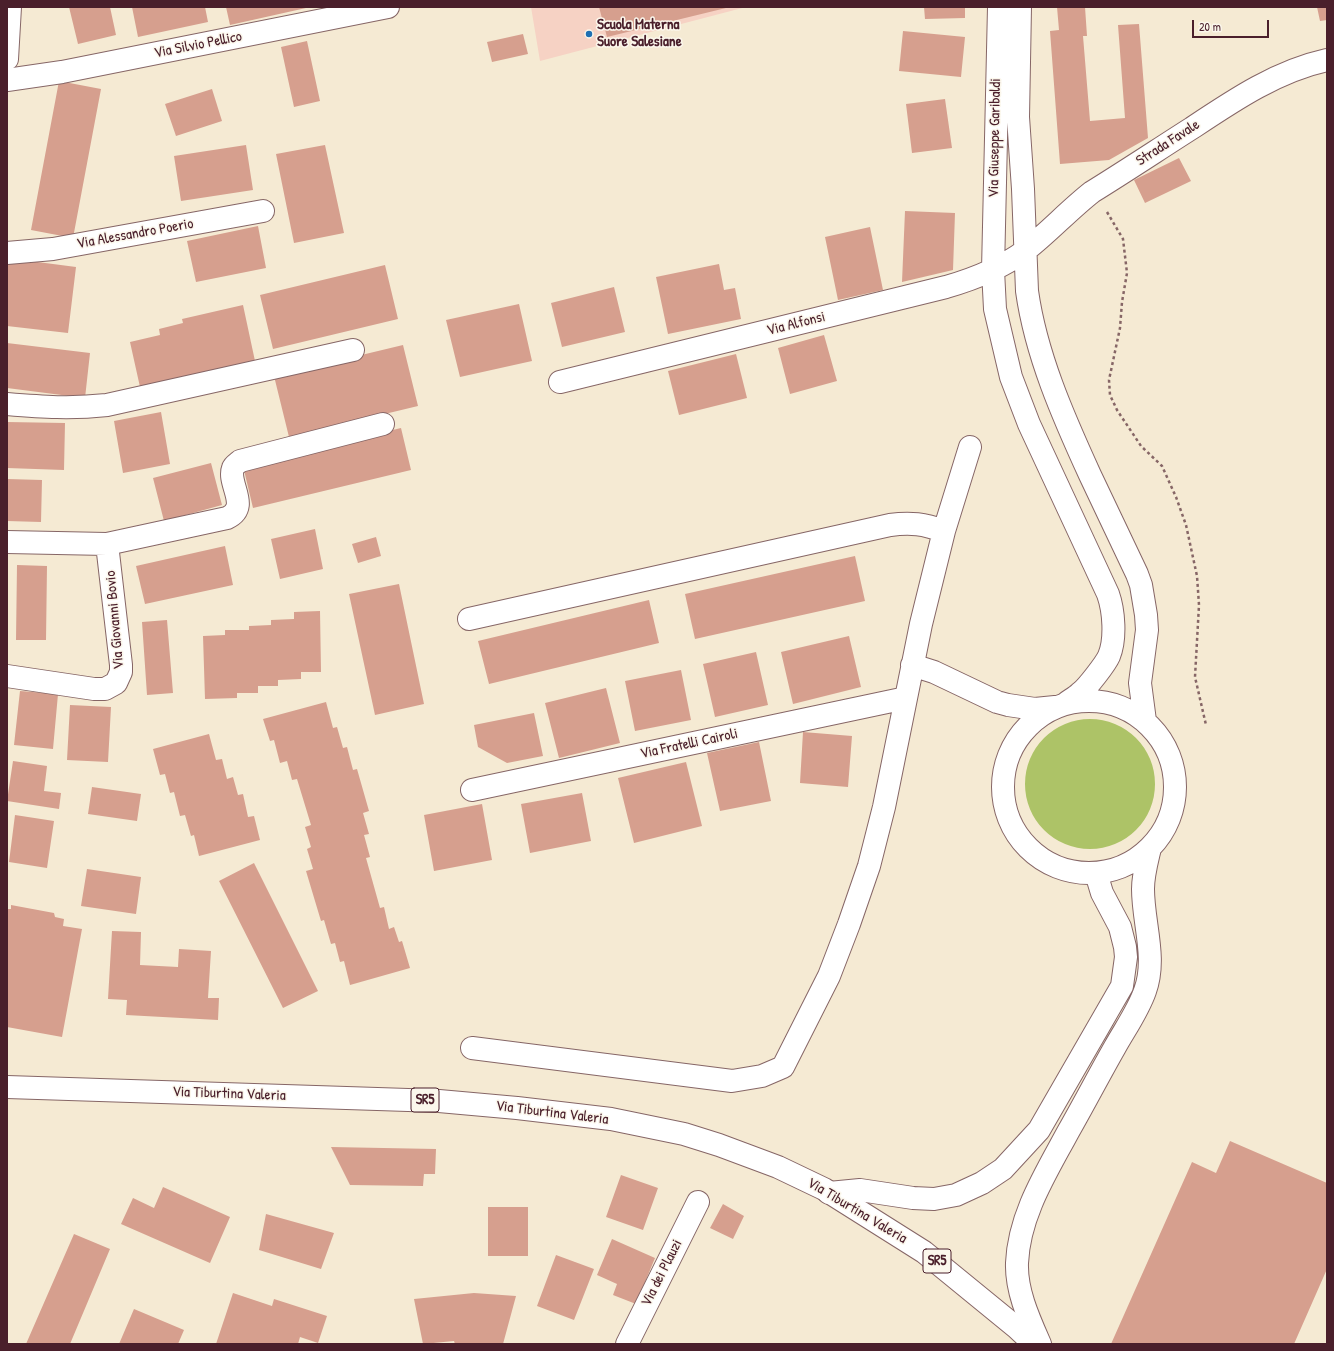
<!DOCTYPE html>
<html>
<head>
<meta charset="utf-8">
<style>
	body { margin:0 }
	#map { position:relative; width:1334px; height:1351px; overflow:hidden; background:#f5ead3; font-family:"Patrick Hand",sans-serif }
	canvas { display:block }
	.frame { position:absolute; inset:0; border:8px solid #4a1f2b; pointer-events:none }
	.scale { position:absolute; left:1192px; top:20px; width:77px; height:18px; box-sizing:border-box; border:2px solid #4a1f2b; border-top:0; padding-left:5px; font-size:12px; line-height:14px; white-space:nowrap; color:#4a1f2b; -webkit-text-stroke:3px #fbf7ec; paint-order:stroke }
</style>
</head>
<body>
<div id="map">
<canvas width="1334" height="1351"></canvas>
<div class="frame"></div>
<div class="scale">20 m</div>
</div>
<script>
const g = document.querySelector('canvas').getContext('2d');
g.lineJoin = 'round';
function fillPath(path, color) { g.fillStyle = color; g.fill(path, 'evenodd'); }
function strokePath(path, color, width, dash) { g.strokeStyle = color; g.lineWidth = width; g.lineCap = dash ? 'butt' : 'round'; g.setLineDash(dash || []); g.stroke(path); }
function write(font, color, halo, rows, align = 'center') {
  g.font = font + ' "Patrick Hand",sans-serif'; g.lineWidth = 3; g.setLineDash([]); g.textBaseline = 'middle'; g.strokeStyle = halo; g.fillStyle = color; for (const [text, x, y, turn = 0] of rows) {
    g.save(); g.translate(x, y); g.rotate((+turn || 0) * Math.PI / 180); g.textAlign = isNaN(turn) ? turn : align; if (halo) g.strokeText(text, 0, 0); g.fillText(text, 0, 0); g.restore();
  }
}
fillPath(new Path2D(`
	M531 7H746L540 61Z`), '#f6d2c4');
fillPath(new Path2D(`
	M1025 784a65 65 0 1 1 130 0a65 65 0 1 1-130 0Z`), '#adc367');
fillPath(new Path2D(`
	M69 7H110L116 35 78 44Z
	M132 7H205L208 22 138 37Z
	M226 7H306V8L230 25Z
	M599 7H726V8L607 37Z
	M924 7H965V18L925 19Z
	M1057 7H1085L1087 36H1083L1090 121 1125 118 1118 25 1139 24 1148 138 1109 160 1060 164 1050 31 1059 30Z
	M1317 7H1327V20L1320 21Z
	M903 31 965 37 961 77 899 71Z
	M523 34 528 54 492 62 487 42Z
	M307 41 320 101 294 107 281 47Z
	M59 81 101 89 73 238 31 230Z
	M212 89 222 121 176 136 165 104Z
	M945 99 952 148 912 153 906 104Z
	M246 145 253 190 181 201 174 156Z
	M325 145 344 233 294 243 276 154Z
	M1179 158 1191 181 1145 203 1134 180Z
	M905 211 955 213 953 270 902 282Z
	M258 226 266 268 196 282 187 241Z
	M870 227 883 290 838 300 825 237Z
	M7 258 76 267 68 333 7 326Z
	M719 264 724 290 735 288 741 319 668 334 656 277Z
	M385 265 398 319 273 349 260 295Z
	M614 287 625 332 562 347 551 303Z
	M519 304 532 361 460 377 446 320Z
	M243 305 255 361 140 387 130 342 160 335 159 329 183 323 182 319Z
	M824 335 837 381 790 394 778 348Z
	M7 343 90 353 85 398 7 388Z
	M403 345 418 406 289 437 274 376Z
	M736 354 747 398 679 415 668 371Z
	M161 412 170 464 123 473 114 421Z
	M7 422 65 423 64 470 7 468Z
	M401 428 411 470 253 508 243 466Z
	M211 463 222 505 164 521 153 478Z
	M7 479 42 480 41 522 7 521Z
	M315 529 323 569 280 579 271 539Z
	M376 537 381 556 358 563 352 544Z
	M225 546 233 585 145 604 136 566Z
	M855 556 865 601 695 639 685 594Z
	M17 565 47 566 46 640H16Z
	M399 584 424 704 375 715 349 594Z
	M649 600 659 643 489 684 478 641Z
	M320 611 321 672H301V679L278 680V686H258V693H237V698L205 699 203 636 225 635V630H249V626L271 625V620L294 619V612Z
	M167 620 173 693 147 695 142 622Z
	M849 636 861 687 793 704 781 652Z
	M756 652 768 705 715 717 703 664Z
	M681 670 691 720 635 731 625 681Z
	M606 688 620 743 559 758 545 703Z
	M20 691 58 694 53 749 14 745Z
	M326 702 333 728 337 727 343 748 347 747 353 770 357 769 369 811 363 813 369 834 364 835 370 857 366 858 380 908 384 907 389 929 394 927 399 942 402 941 410 968 350 985 344 961 340 962 335 943 331 944 324 920 321 921 306 871 313 869 307 849 311 847 305 827 311 825 297 779 292 780 287 761 280 763 274 740 270 741 263 719Z
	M70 705 111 707 108 762 67 760Z
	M534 713 543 756 507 763 478 747 474 725Z
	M803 732 852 736 848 787 800 783Z
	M209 734 216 760 222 759 227 779 233 777 238 795 243 794 248 817 254 816 260 840 199 856 194 835 191 836 185 815 180 816 174 792 170 793 165 774 160 775 153 749Z
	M759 742 771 801 720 811 707 753Z
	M13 761 47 766 44 791 61 793 59 809 7 801Z
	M686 762 702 826 634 843 618 778Z
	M92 787 141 794 137 821 88 814Z
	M582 793 591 841 530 853 521 804Z
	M482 804 492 860 434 871 424 815Z
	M15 815 54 821 47 868 9 862Z
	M254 863 318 991 283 1008 219 881Z
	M87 869 141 877 136 914 81 906Z
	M11 905 54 913 55 917 64 919 63 926 82 929 62 1037 7 1027V909H11Z
	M112 931 141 932 140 965 178 967 179 949 211 951 208 998H219L218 1020 126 1015 127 1000 108 999Z
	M1230 1141 1327 1183V1269L1294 1344H1111L1192 1162 1216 1173Z
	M331 1147 436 1149 435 1174H424L423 1186 350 1185Z
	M621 1175 658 1188 643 1230 606 1217Z
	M163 1187 230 1217 210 1263 121 1224 133 1198 154 1208Z
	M723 1204 744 1216 733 1239 710 1228Z
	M488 1207H528V1256H488Z
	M266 1214 334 1233 321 1269 259 1250Z
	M74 1234 110 1249 70 1344H26Z
	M612 1239 655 1258 636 1304 613 1295 617 1284 597 1275Z
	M556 1255 594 1269 574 1320 537 1306Z
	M233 1293 272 1306 274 1299 327 1316 318 1343 300 1337 298 1344H216Z
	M474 1293 516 1296 503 1344H455L454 1341 423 1344 414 1299Z
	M134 1309 184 1330 178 1344H119Z`), '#d69f8e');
const minor = new Path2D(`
	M999 7 993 270 995 309 1011 377 1029 424 1108 594C1114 611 1116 639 1109 656 1106 663 1087 688 1080 693 1076 697 1070 700 1065 704
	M1020 7 1018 117 1023 189 1027 291C1036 355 1063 416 1090 475 1106 508 1121 541 1137 574L1141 585 1146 615 1147 630 1140 683 1145 721
	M7 80 62 72 388 7
	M7 253 53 249 263 211
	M560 382 946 287C974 279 1002 268 1026 250 1049 232 1069 210 1092 192 1126 171 1159 149 1192 128 1234 100 1277 71 1327 60
	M7 404C43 407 71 409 107 405L353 350
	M7 542 107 544 121 665V672L116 683 105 689H94L7 676
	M107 544 227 518C251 507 227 484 233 468 234 465 238 463 240 461L383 424
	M469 619 890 525C911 522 924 524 944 531
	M912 665 934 672 997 702 1008 705 1035 709 1055 707
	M1003 787a86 86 0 1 1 172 0a86 86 0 1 1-172 0Z
	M472 790 906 698
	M472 1048 732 1081 762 1076 783 1067 829 976 849 924 869 866 884 807 921 624 944 531 970 447
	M829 1193 860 1190 913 1198 934 1199 956 1195 982 1183 1003 1169 1039 1130 1122 986 1126 957 1125 947 1120 927 1102 893 1096 873
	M627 1344 698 1202
	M1040 1344C1029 1319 1016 1291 1017 1263 1019 1215 1046 1173 1068 1132 1084 1104 1099 1075 1115 1047 1125 1029 1138 1011 1145 991 1157 958 1143 923 1143 889 1143 875 1147 861 1150 848`);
const secondary = new Path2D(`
	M7 59 10 7`);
const primary = new Path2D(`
	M7 1087 439 1101 517 1108 611 1119 684 1134 719 1145 778 1167 824 1189 924 1252 1017 1328 1034 1344`);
strokePath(minor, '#866666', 24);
strokePath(secondary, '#866666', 24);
strokePath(primary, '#866666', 24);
strokePath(new Path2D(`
	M1107 212 1123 239 1127 273 1122 302 1120 328 1109 380 1110 395 1117 410 1141 446 1162 466 1176 497 1186 525 1197 576 1199 605 1195 677 1206 725`), '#866666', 2.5, [3, 3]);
strokePath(minor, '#fff', 22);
strokePath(secondary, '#fff', 22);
strokePath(primary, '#fff', 22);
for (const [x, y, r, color] of [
	[589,34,4,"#1f6fb2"]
]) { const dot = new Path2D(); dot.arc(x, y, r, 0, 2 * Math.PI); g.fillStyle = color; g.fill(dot); strokePath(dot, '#fbf7ec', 1.5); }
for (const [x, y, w] of [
	[425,1100,28],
	[937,1261,28]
]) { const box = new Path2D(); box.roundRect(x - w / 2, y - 12, w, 24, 3); g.fillStyle = '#fbf7ec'; g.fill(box); strokePath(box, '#4a1f2b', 1); }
write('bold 14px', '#4a1f2b', null, [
	["SR5",425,1100],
	["SR5",937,1261]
]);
write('bold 15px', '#4a1f2b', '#fbf7ec', [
	["Scuola Materna",597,25],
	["Suore Salesiane",597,42]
], 'left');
write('15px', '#4a1f2b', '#fbf7ec', [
	["Via Silvio Pellico",198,45,-11],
	["Via Giuseppe Garibaldi",995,138,-89],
	["Strada Favale",1168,143,-33],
	["Via Alessandro Poerio",135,234,-10],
	["Via Alfonsi",796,324,-14],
	["Via Giovanni Bovio",115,620,-95],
	["Via Fratelli Cairoli",689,744,-12],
	["Via Tiburtina Valeria",229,1094,2],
	["Via Tiburtina Valeria",552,1113,7],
	["Via Tiburtina Valeria",857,1211,31],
	["Via dei Plauzi",662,1273,-63]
]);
</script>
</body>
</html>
